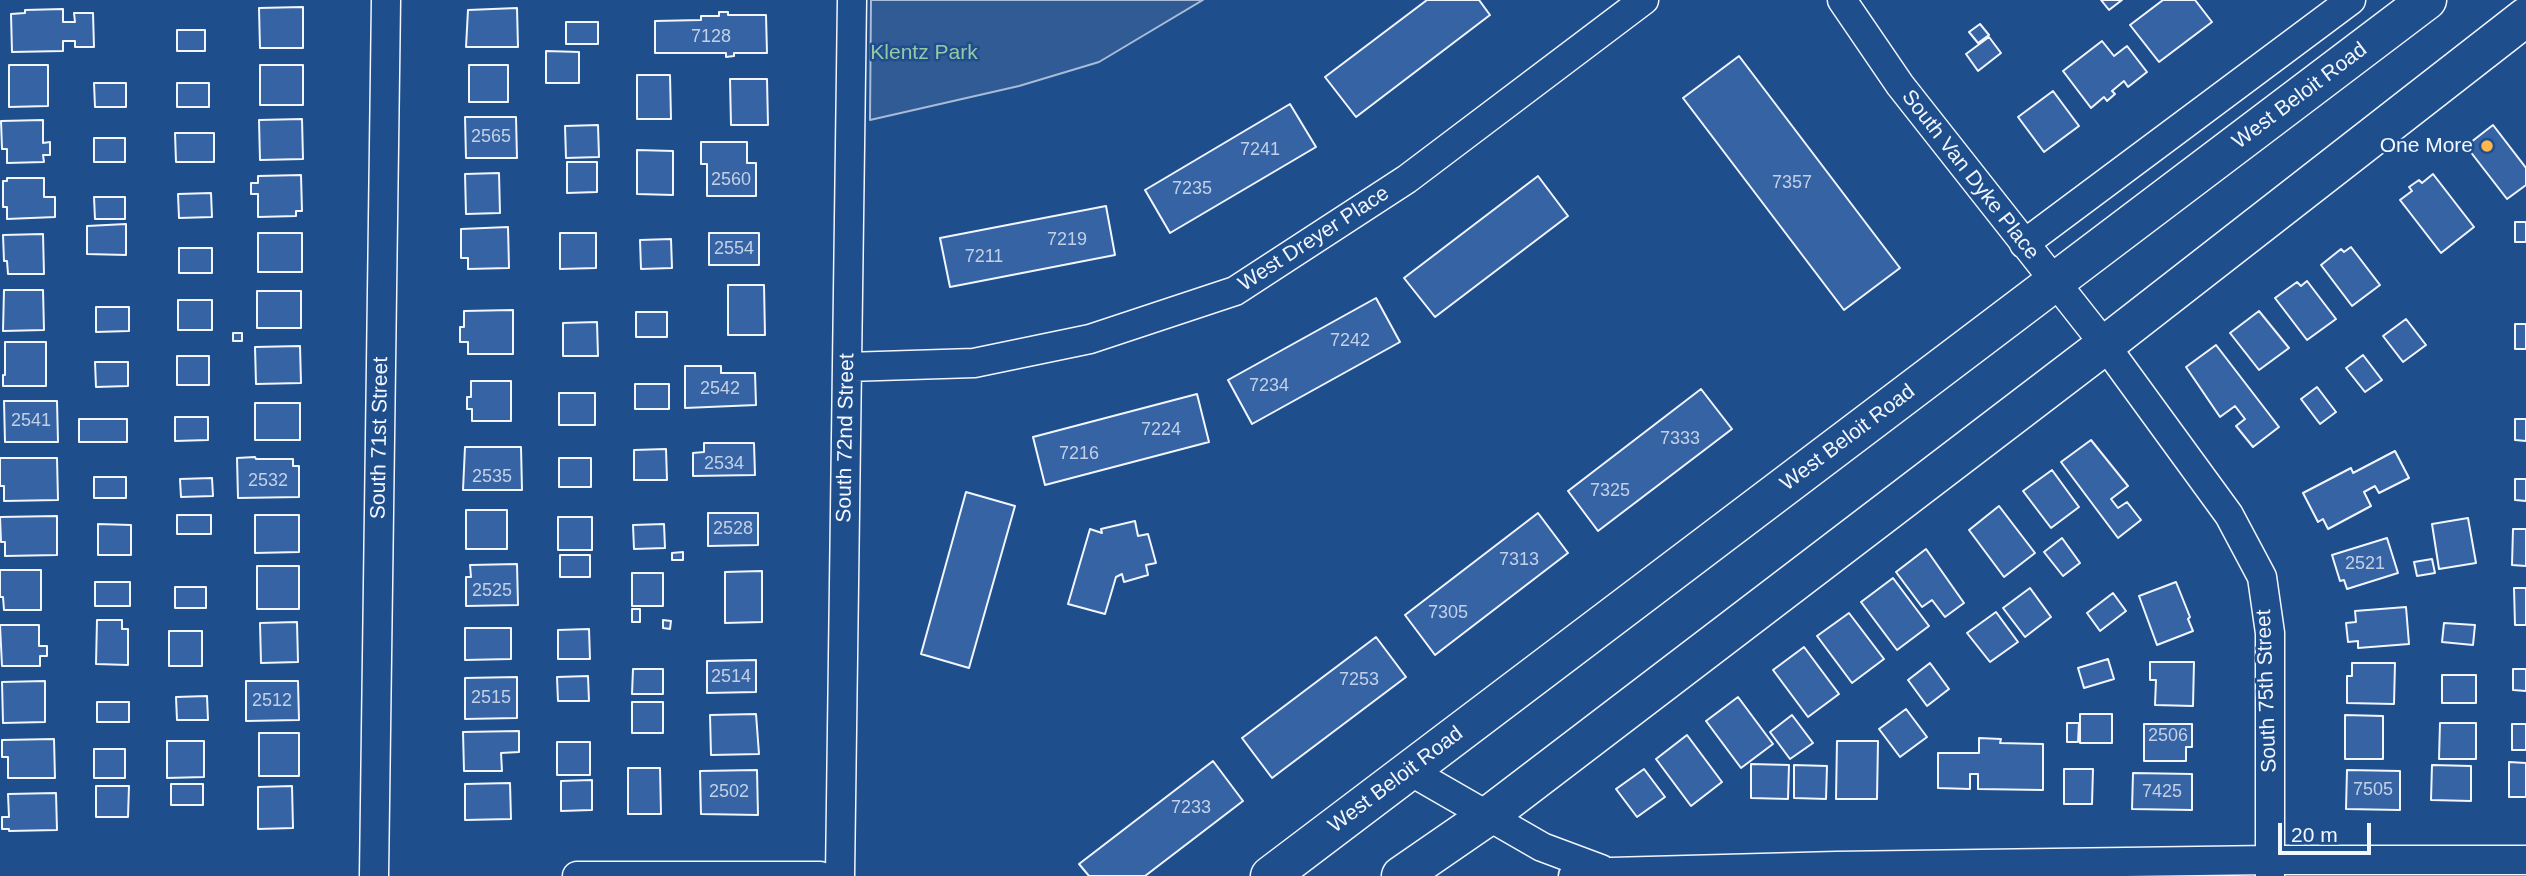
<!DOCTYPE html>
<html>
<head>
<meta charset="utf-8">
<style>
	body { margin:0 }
	#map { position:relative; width:2526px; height:876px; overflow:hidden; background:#1f4e8c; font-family:Helvetica,sans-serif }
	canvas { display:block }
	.scale { position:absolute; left:2278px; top:823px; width:93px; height:32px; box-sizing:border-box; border:4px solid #f2f6ff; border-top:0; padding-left:9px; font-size:21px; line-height:24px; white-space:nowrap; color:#f2f6ff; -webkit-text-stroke:5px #1f4e8c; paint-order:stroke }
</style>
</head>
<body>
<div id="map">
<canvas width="2526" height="876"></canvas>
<div class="scale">20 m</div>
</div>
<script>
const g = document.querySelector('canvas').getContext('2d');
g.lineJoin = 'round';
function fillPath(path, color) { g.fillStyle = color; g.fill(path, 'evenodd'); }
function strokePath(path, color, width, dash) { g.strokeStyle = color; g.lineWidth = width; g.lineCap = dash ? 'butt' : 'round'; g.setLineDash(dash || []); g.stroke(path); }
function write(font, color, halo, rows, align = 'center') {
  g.font = font + ' Helvetica,sans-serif'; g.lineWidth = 5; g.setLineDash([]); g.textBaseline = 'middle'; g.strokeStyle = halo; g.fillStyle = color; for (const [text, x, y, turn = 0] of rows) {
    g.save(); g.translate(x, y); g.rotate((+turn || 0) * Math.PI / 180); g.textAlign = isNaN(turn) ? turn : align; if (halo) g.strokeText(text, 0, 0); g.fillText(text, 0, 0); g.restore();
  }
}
const green = new Path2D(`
	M871 0H1203L1099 62 1019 86 870 120Z`);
fillPath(green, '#305b95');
strokePath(green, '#a8bbd7', 2);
const building = new Path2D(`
	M1427 0H1479L1490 15 1356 117 1325 77Z
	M2101 0H2122L2109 10Z
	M2163 0H2195L2212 22 2159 62 2130 25Z
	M303 7V48H260L259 8Z
	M517 8 518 47H466L468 10Z
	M63 9V22H75L74 13H93L94 47H75V41H63V51L12 52 11 14 25 13V10Z
	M719 12H728V15H766L767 53H734V56L726 57V53H655V21L701 20V16H719Z
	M566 22H598V44H566Z
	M1980 24 1989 35 1978 43 1969 32Z
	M177 30H205V51H177Z
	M1989 37 2001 53 1978 71 1966 54Z
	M2102 41 2114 56 2127 46 2147 72 2128 87 2124 81 2112 91 2115 94 2107 101 2104 97 2091 108 2063 71Z
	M546 51 579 52V83H546Z
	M1739 56 1900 268 1844 310 1683 98Z
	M9 65H48V106L9 107Z
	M260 65H303V105H260Z
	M469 65H508V102H469Z
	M637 75H670L671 119H637Z
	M730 79H767L768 125H731Z
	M94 83H126V107H95Z
	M177 83H209V107H177Z
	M2053 91 2079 126 2044 152 2018 117Z
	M1290 104 1316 147 1170 233 1145 190Z
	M465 117H516L517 158H466Z
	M302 119 303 159 260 160 259 120Z
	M43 120V143L50 142V155H43L44 162 7 163V149H2L1 121Z
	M598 125 599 157 566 158 565 126Z
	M2493 125 2526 168V185L2507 199 2466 146Z
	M175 133H214V162H176Z
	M94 138H125V162H94Z
	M701 142H747V163H756V196H707V164H701Z
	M637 150 673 151V195L637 194Z
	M567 162H597V192L567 193Z
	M499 173 500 213 466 214 465 174Z
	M2433 174 2474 227 2441 253 2400 200 2412 191 2409 187 2419 180 2422 183Z
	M301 175 302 211H296V216L258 217V194H251V183H258V176Z
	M1538 176 1568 216 1435 317 1404 278Z
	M7 178H44V197H55V217L7 219V207H3V181H7Z
	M211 193 212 217 179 218 178 194Z
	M94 197H125V219H95Z
	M1106 206 1115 255 950 287 940 238Z
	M2515 222H2526V242H2515Z
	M126 224V255L87 254V226Z
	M508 227 509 268 468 269V258H461V229Z
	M258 233H302V272H258Z
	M560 233H596V268L560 269Z
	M709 233H759V265H709Z
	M43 234 44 274H8L7 261H4L3 235Z
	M671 239 672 268 641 269 640 240Z
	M2351 247 2380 285 2352 306 2321 265 2341 249 2344 252Z
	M179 248H212V273H179Z
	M2307 281 2336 319 2307 340 2275 298 2297 282 2301 286Z
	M728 285H764L765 335H728Z
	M4 290H43L44 330 3 331Z
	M257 291H301V328H257Z
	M1376 298 1400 342 1252 424 1228 380Z
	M178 300H212V330H178Z
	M96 307H129V331L96 332Z
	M513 310V354H468V342H460V327H464V311Z
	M2259 311 2289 348 2259 370 2230 333Z
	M636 312H667V337H636Z
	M2406 319 2426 345 2403 362 2383 336Z
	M597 322 598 356H563V323Z
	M2515 324H2526V349H2515Z
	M233 333H242V341H233Z
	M5 342H46V386H3V375H5Z
	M2216 345 2279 427 2253 447 2236 426 2245 419 2235 406 2220 417 2186 367Z
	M300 346 301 383 256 384 255 347Z
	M2363 355 2382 380 2365 392 2346 368Z
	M177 356H209V385H177Z
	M95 362H128V386L96 387Z
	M685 366H721V373H755L756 405 685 408Z
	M471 381H511V421H472V409H467V397H471Z
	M635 384H669V409H635Z
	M2317 387 2336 412 2320 424 2301 399Z
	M1701 389 1732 429 1598 531 1568 491Z
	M559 393H595V425H559Z
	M1197 394 1209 442 1045 485 1033 437Z
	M4 401H57L58 442H5Z
	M255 403H300V440H255Z
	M175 417H208V440L175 441Z
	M79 419H127V442H79Z
	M2515 419H2526V441L2515 440Z
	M2091 440 2128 486 2111 499 2118 508 2127 502 2141 520 2118 538 2061 462Z
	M704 443H754L755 475 693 476V453L704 452Z
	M465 447H521L522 490H463Z
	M666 449 667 480H634V450Z
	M2395 451 2409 478 2379 493 2375 486 2364 492 2371 506 2328 529 2323 519 2318 522 2303 493 2351 468 2353 473Z
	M255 457 256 459H293V466H299V497L238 498 237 458Z
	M0 458H57L58 500 4 501V486H0Z
	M559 458H591V487H559Z
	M2052 470 2079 507 2051 528 2023 491Z
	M94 477H126V498H94Z
	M212 478 213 496 181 497 180 479Z
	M2515 479H2526V501L2515 500Z
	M966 492 1015 506 969 668 921 654Z
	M1999 506 2035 553 2004 577 1969 530Z
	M466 510H507V549H466Z
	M708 513H758V545L708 546Z
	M1538 513 1568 553 1435 655 1405 615Z
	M177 515H211V534H177Z
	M255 515H299V552L255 553Z
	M57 516V555L5 556V542H1L0 517Z
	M558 517H592V550H558Z
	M2468 518 2476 563 2439 569 2432 524Z
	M1135 521 1138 536 1148 534 1156 563 1146 565 1148 575 1124 582 1122 574 1116 577 1105 614 1068 604 1090 529 1102 533 1101 529Z
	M98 524 131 525V555H98Z
	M664 524 665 548 634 549 633 525Z
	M2513 529H2526V566L2512 565Z
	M2062 538 2080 563 2063 576 2044 552Z
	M2387 538 2398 573 2347 589 2344 580 2340 581 2332 555Z
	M1926 549 1964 603 1945 617 1932 600 1922 607 1896 572Z
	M683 552V560H672V553Z
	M560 555H590V577H560Z
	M2432 559 2435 573 2417 576 2414 562Z
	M517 564 518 605 466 606V577H471L470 565Z
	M257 566H299V609H257Z
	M0 570H41V610H4L3 597H0Z
	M762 571V622L725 623V572Z
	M632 573H663V606H632Z
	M1893 578 1929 626 1897 650 1861 602Z
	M95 582H130V606H95Z
	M2176 582 2190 617 2188 619 2193 631 2157 645 2139 596Z
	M175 587H206V608H175Z
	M2030 588 2051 617 2025 637 2003 608Z
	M2514 588H2526V625H2515Z
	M2113 593 2126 611 2100 631 2087 613Z
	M2406 607 2409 644 2358 648V641L2348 642 2346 623 2356 622 2355 611Z
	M632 609H640V622H632Z
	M1996 612 2018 642 1990 662 1967 633Z
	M1849 613 1884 659 1852 683 1817 636Z
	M97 620H122V629H128V665L96 664Z
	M663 620 671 621 670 629 663 628Z
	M297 622 298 662 261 663 260 623Z
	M2444 623 2475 625 2473 645 2442 642Z
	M0 625H39V646H47V656H40V666H2Z
	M465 628H511V659L465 660Z
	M589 629 590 659H558V630Z
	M169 631H202V666H169Z
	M1376 637 1406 677 1272 778 1242 738Z
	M1804 647 1839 694 1808 717 1773 670Z
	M2108 659 2114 679 2084 688 2078 668Z
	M756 660V692L707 693V661Z
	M2150 662H2194L2193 706 2155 705 2156 680H2150Z
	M1930 663 1949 689 1927 706 1908 680Z
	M2352 663H2395L2394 704 2347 703V676H2352Z
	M633 669H663V694H632Z
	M2513 669H2526V691L2513 690Z
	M2442 675H2476V703H2442Z
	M588 676 589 701H558L557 677Z
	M517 677V718L465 719V678Z
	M45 681V722L3 723 2 682Z
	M246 681H298L299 720 246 721Z
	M207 696 208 720H177L176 697Z
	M1738 697 1773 744 1741 768 1706 721Z
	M97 702H129V722H97Z
	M632 702H663V733H632Z
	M1906 709 1927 737 1900 757 1879 729Z
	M756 714 759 754 711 755 710 715Z
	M2080 714H2112V743H2080Z
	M1792 715 1813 743 1790 759 1770 732Z
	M2345 715 2383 716V759H2345Z
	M2067 723H2079L2078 742H2067Z
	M2440 723H2476V759H2439Z
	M2144 724H2192V747H2186V761H2144Z
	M2512 724H2526V750H2512Z
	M519 731V752L501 753 502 771H464L463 732Z
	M259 733H299V776H259Z
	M1687 735 1722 782 1691 806 1656 759Z
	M1979 738 2001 739 2000 743 2043 744V790L1978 789V774H1970V789L1938 788V753H1979Z
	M54 739 55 778H8V757H2V740Z
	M167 741H204V777L167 778Z
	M1837 741H1878L1877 799H1836Z
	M557 742H590V775H557Z
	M94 749H125V778H94Z
	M1213 761 1243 801 1145 876H1089L1079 864Z
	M2509 762 2526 763V797H2509Z
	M1751 764 1789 765 1788 799 1751 798Z
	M1794 765 1827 766 1826 799 1794 798Z
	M2432 765 2471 766V801L2431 800Z
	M628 768H660L661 814H628Z
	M1644 769 1665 797 1637 817 1616 789Z
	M2064 769H2093L2092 804H2064Z
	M757 770 758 815 701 814 700 771Z
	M2347 770 2400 771V810L2346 809Z
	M2133 773 2192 774V810L2132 809Z
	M592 780V810L561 811V781Z
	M510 783 511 819 465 820V784Z
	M171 784H203V805H171Z
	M96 786H129L128 817H96Z
	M292 786 293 828 258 829V787Z
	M56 793 57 830 9 831V829H2V817H9L8 794Z`);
fillPath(building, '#3563a3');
strokePath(building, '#f2f6ff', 2);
const minor = new Path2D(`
	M1842 0 1900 85 2105 345 2229 515 2262 577 2270 633V876
	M2024 244 2351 0
	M847 367 974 363 1090 339 1235 291 1407 179 1644 0
	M1410 771 1542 847 1601 869
	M374 876 386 0
	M577 876H820
	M840 876 852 0
	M1573 876 1611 872 1836 866 2270 860H2526`);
const secondary = new Path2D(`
	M1270 876 2427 0
	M1401 876 1488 816 2105 345 2526 17`);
strokePath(minor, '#f2f6ff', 31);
strokePath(secondary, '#f2f6ff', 41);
strokePath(minor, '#1f4e8c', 28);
strokePath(secondary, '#1f4e8c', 38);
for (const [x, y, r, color] of [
	[2487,146,7,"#ffb74d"]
]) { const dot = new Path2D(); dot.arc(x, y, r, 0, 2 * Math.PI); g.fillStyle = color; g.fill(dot); strokePath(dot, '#1f4e8c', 2.5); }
write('18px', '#c3d1e8', null, [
	["7128",711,37],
	["2565",491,137],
	["7241",1260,150],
	["2560",731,180],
	["7357",1792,183],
	["7235",1192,189],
	["7219",1067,240],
	["2554",734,249],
	["7211",984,257],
	["7242",1350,341],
	["7234",1269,386],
	["2542",720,389],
	["2541",31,421],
	["7224",1161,430],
	["7333",1680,439],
	["7216",1079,454],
	["2534",724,464],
	["2535",492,477],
	["2532",268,481],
	["7325",1610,491],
	["2528",733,529],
	["7313",1519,560],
	["2521",2365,564],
	["2525",492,591],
	["7305",1448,613],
	["2514",731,677],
	["7253",1359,680],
	["2515",491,698],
	["2512",272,701],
	["2506",2168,736],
	["7505",2373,790],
	["2502",729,792],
	["7425",2162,792],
	["7233",1191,808]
]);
write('21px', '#97c8a6', '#1f4e8c', [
	["Klentz Park",924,53]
]);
write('21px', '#f2f6ff', '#1f4e8c', [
	["West Beloit Road",2300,96,-37],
	["South Van Dyke Place",1970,175,52],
	["West Dreyer Place",1314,239,-33],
	["South 71st Street",380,438,-89],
	["South 72nd Street",846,438,-89],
	["West Beloit Road",1848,438,-37],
	["South 75th Street",2267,691,-92],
	["West Beloit Road",1396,780,-37]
]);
write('21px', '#f2f6ff', '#1f4e8c', [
	["One More",2473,146]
], 'right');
</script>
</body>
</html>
